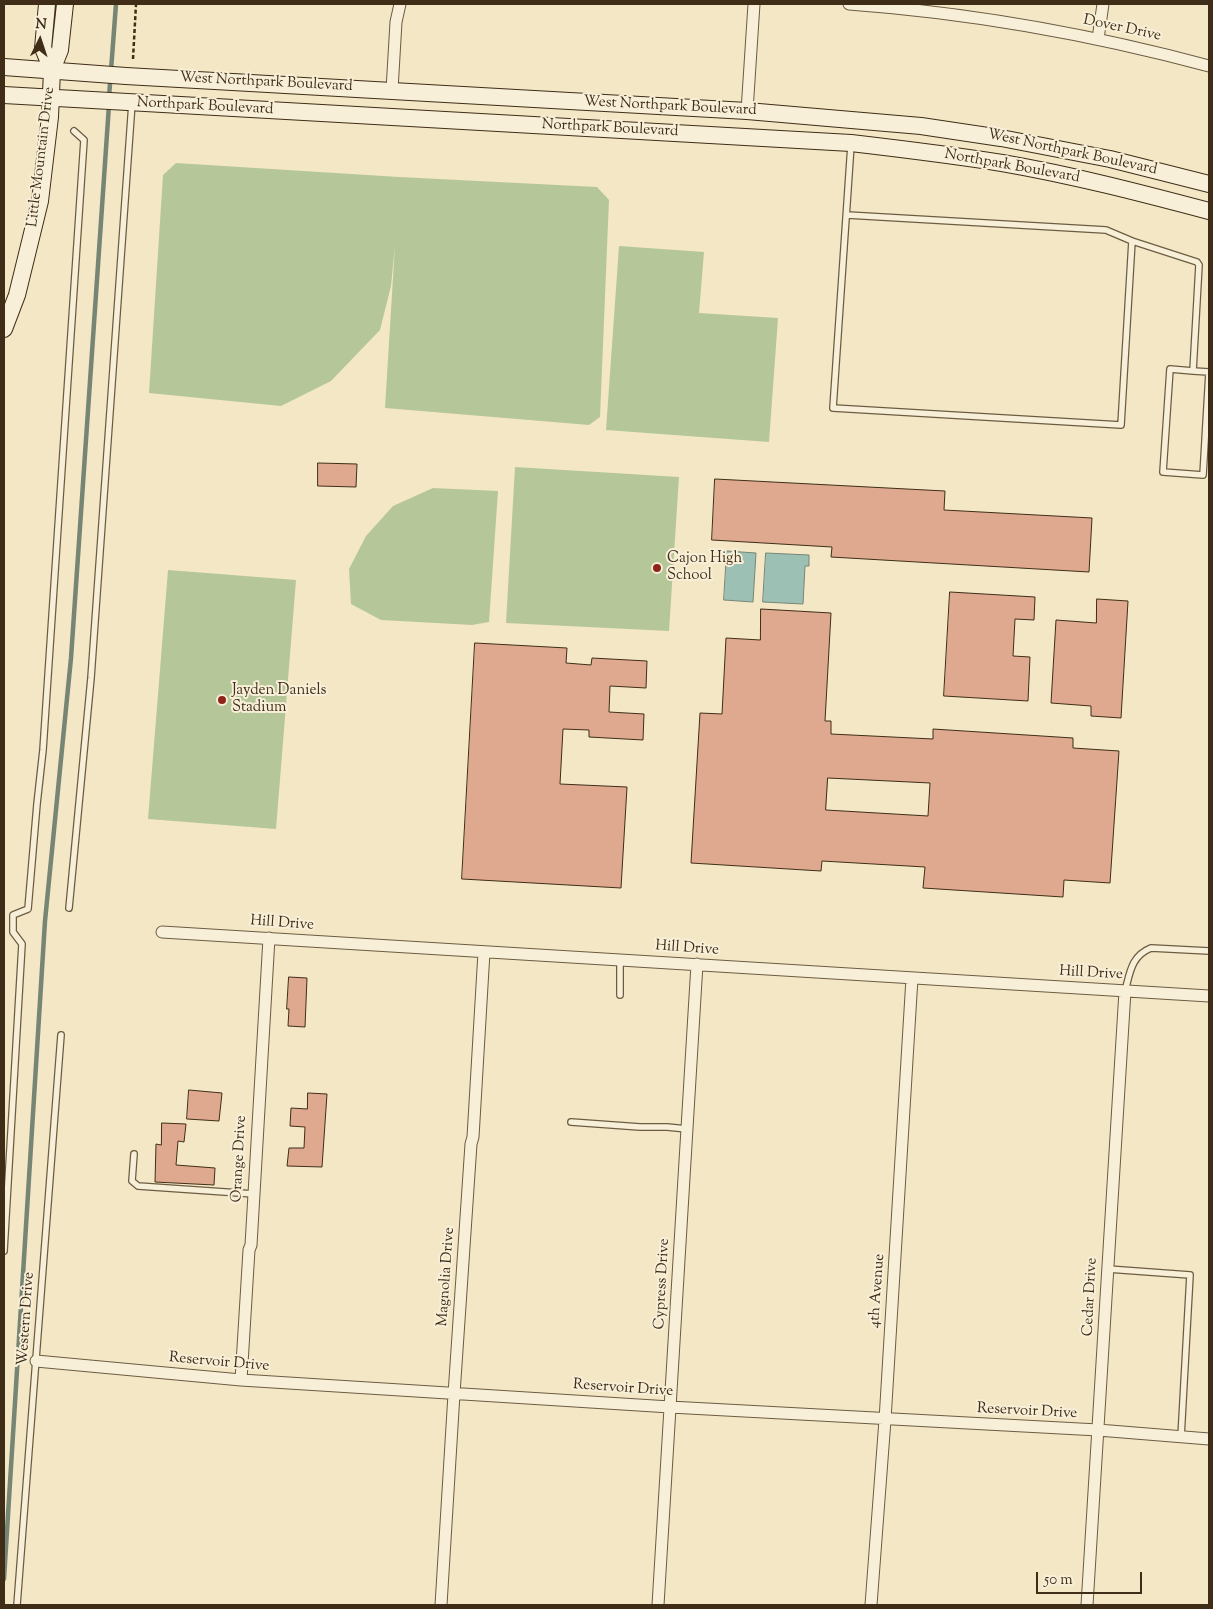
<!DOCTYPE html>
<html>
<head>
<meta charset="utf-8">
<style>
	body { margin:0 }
	#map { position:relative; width:1213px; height:1609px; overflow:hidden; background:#f4e7c5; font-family:"Sorts Mill Goudy",serif }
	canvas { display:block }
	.frame { position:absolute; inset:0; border:5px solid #3f2d17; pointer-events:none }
	.north { position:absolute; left:15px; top:15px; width:50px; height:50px; -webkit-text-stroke:4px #f8efd9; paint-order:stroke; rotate:4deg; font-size:14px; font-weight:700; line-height:20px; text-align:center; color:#3f2d17 }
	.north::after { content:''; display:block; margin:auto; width:18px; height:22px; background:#3f2d17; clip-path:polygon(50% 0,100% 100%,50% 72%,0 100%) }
	.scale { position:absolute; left:1036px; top:1572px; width:106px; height:22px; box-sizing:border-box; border:2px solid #3f2d17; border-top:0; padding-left:6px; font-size:15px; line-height:18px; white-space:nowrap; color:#3f2d17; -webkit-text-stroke:4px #f8efd9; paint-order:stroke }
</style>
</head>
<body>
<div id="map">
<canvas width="1213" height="1609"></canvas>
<div class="frame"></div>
<div class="north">N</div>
<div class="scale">50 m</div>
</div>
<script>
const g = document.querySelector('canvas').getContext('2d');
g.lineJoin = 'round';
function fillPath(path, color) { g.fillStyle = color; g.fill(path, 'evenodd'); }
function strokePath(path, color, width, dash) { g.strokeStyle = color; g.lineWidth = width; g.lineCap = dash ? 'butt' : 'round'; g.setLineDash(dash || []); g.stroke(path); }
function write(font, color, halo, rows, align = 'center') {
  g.font = font + ' "Sorts Mill Goudy",serif'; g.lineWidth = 4; g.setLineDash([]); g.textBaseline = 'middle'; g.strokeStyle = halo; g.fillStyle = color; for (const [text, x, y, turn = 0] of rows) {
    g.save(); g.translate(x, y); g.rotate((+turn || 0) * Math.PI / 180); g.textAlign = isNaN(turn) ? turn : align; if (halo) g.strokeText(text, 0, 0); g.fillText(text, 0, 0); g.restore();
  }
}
fillPath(new Path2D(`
	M176 163 399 177 597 187 609 200 600 417 589 425 385 408 395 245 391 286 380 330 331 381 281 406 149 393 163 175Z
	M619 246 704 252 699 313 778 318 769 442 606 430Z
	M515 467 679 477 669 631 506 623Z
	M433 488 498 491 489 622 472 625 381 620 351 604 349 569 366 536 393 506Z
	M168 570 296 580 276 829 148 819Z`), '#b5c799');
const water = new Path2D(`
	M727 551 756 553 753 602 724 600Z
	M766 553 809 555V566H805L803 604 763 602Z`);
fillPath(water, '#9cc0b3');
strokePath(water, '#778575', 1);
strokePath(new Path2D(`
	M109 97 116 4
	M4 1579 45 921 71 658 109 105`), '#778575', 4.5);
const building = new Path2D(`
	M318 463 357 464 356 487 318 486Z
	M715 479 945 491 944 510 1092 518 1089 572 831 557 832 547 712 540Z
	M950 592 1035 597 1034 620 1015 619 1013 656 1030 657 1028 701 944 696Z
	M1097 599 1128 601 1121 718 1091 716V706L1051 703 1056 620 1096 623Z
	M761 609 831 613 825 721H831V734L933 739V729L1073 738V748L1119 751 1110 883 1064 880 1063 897 923 888 925 867 822 861 821 871 691 863 700 713 722 714 726 638 760 640ZM828 778 930 783 928 816 826 810Z
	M475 643 567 648 566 663 591 665 592 658 647 661 646 688 610 686 609 712 644 714 643 740 589 737V730L563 729 560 784 627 787 621 888 462 879Z
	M289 977 307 978 305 1027 288 1026 289 1009H287Z
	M189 1090 222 1093 219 1121 187 1119Z
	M308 1093 327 1094 322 1167 287 1166 289 1148H304L305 1127 290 1126 291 1108 307 1109Z
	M162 1123 186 1124 184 1142 178 1141 176 1165 215 1168 214 1185 155 1182 156 1144 161 1145Z`);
fillPath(building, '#dea98f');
strokePath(building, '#3f2d17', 1);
const lane = new Path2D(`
	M847 215 1106 230 1132 241 1121 425 833 408 851 145
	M1132 241 1197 262 1199 265 1193 371 1170 369 1163 472 1203 475 1209 372 1193 371
	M69 908 91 678 132 103
	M1125 991C1130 973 1131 956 1151 948L1209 951
	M620 995V960
	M571 1122 640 1127H667L687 1129
	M134 1154 132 1181 138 1186 254 1194
	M4 1251 22 944 13 932V915L28 909 37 804 43 750 84 140 74 131
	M1108 1269 1190 1275 1181 1437
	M17 1605 61 1035`);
const street = new Path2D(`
	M849 4C973 13 1090 34 1209 66
	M1098 39 1103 4
	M392 90 396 22 400 4
	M747 111 754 4
	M162 932 1209 996
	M36 1361 241 1380 670 1407 1098 1430 1209 1439
	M241 1380 249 1250 251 1245 269 938
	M441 1605 454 1394 471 1144 473 1137 484 952
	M658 1605 697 964
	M871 1605 885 1420 912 978
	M1087 1605 1125 991`);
const secondary = new Path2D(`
	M47 4 43 48 52 70
	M4 67 126 76 747 111 921 126 1001 138 1110 159 1209 184
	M4 95 851 143C902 149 952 155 1002 163 1072 175 1141 193 1209 211
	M4 329 17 295 40 201 50 117 52 70 60 50 65 4`);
strokePath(lane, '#6c5c42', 8);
strokePath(street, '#6c5c42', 13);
strokePath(secondary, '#3f2d17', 18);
strokePath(new Path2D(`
	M133 59 136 4`), '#3f2d17', 2.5, [4, 2.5]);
strokePath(lane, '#f8efd9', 5.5);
strokePath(street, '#f8efd9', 11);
strokePath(secondary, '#f8efd9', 16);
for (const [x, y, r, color] of [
	[657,568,5,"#8f2418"],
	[222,700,5,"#8f2418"]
]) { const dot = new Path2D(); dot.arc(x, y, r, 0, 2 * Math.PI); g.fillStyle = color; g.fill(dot); strokePath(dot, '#f8efd9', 2); }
write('15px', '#3f2d17', '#f8efd9', [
	["Dover Drive",1122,29,12],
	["West Northpark Boulevard",266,83,3],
	["Northpark Boulevard",205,107,3],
	["West Northpark Boulevard",670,107,3],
	["Northpark Boulevard",610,129,3],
	["West Northpark Boulevard",1072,153,12],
	["Little Mountain Drive",42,157,-83],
	["Northpark Boulevard",1012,167,10],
	["Hill Drive",282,924,4],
	["Hill Drive",687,949,4],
	["Hill Drive",1091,974,3],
	["Orange Drive",240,1159,-87],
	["Magnolia Drive",447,1277,-86],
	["Cypress Drive",663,1284,-87],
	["4th Avenue",878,1291,-86],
	["Cedar Drive",1091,1297,-87],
	["Western Drive",27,1319,-86],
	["Reservoir Drive",219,1363,5],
	["Reservoir Drive",623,1389,4],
	["Reservoir Drive",1027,1412,3]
]);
write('15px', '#3f2d17', '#f8efd9', [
	["Cajon High",667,559],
	["School",667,576],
	["Jayden Daniels",232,691],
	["Stadium",232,708]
], 'left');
</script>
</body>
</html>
